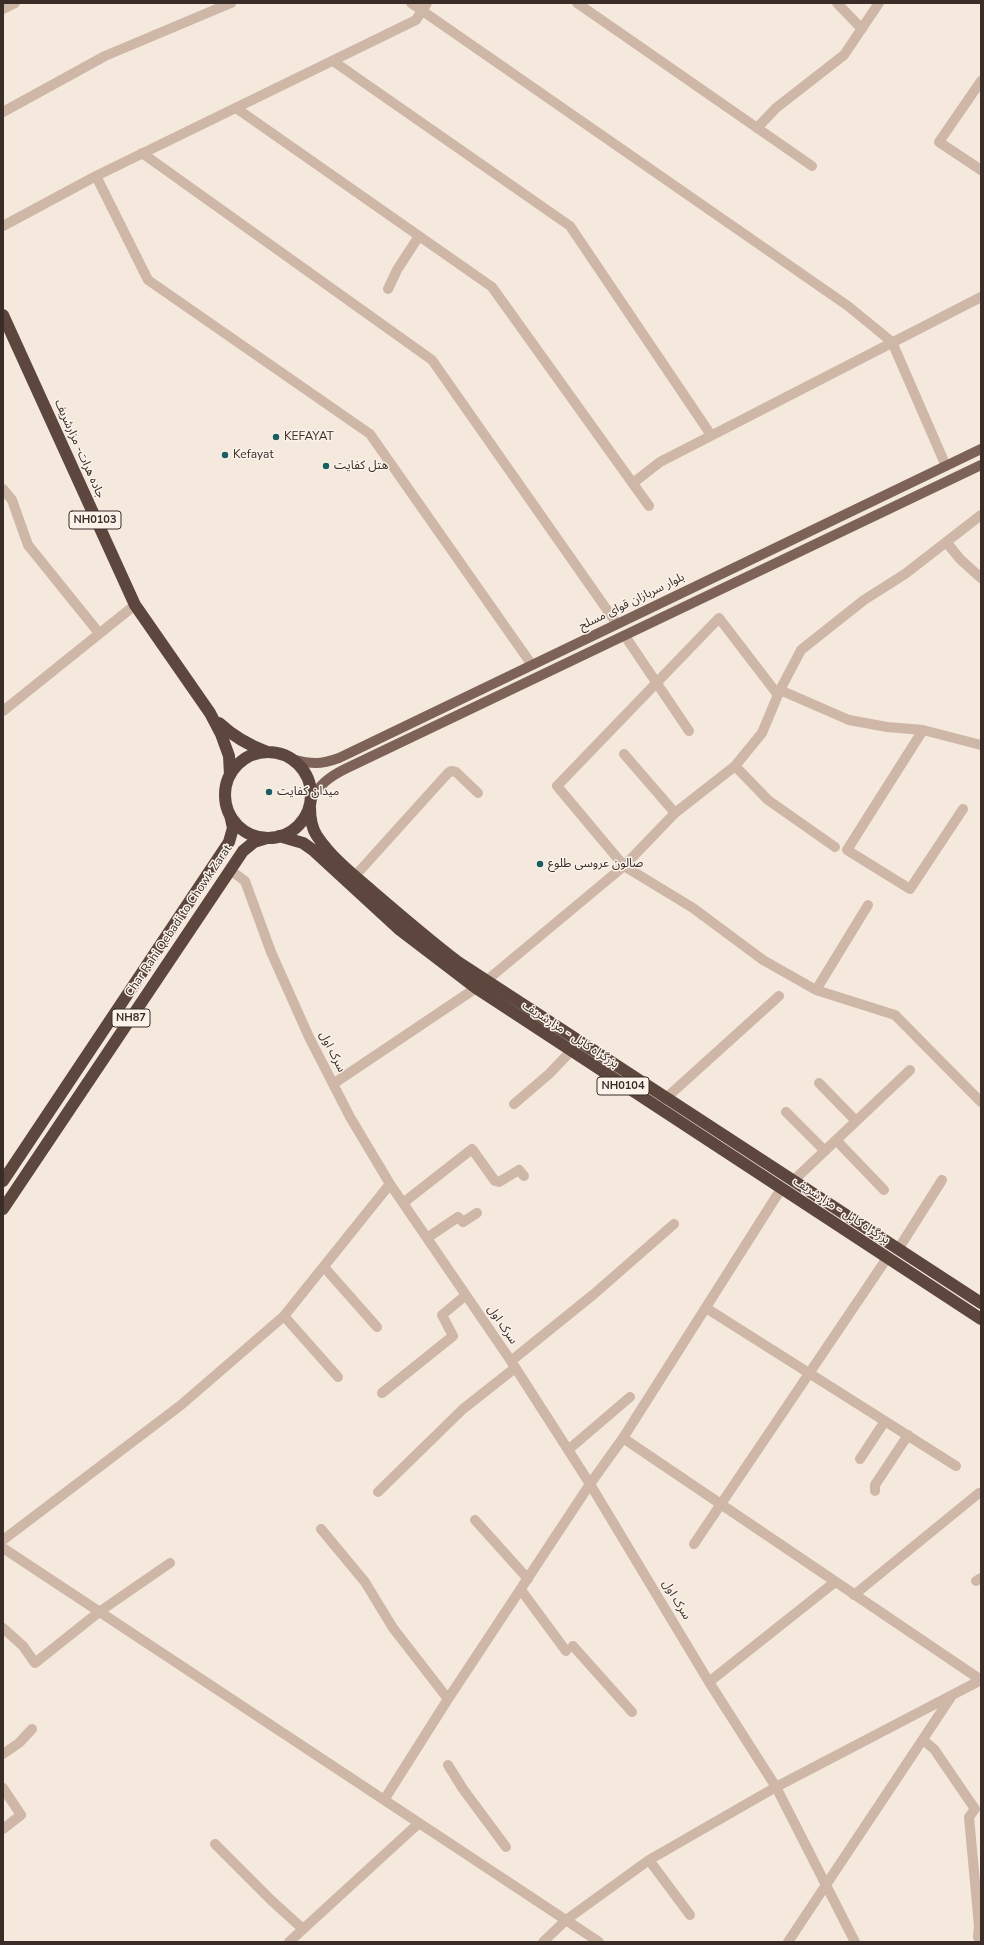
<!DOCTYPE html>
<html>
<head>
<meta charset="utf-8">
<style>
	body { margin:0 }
	#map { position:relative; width:984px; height:1945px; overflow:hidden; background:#f5e8dd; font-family:"Nunito Sans",sans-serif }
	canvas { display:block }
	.frame { position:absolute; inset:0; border:4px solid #3a2d28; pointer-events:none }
</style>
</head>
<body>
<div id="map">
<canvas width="984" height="1945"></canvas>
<div class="frame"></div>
</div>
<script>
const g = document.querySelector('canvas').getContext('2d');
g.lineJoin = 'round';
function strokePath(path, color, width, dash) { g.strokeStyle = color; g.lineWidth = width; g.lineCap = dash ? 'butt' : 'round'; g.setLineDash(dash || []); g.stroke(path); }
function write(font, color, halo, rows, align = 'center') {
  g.font = font + ' "Nunito Sans","Noto Sans Arabic",sans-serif'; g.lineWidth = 3; g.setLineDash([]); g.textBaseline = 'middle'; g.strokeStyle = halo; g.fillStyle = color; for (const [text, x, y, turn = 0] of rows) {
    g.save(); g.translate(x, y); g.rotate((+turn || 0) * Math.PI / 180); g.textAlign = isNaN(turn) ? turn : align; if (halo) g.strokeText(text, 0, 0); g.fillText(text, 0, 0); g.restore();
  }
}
strokePath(new Path2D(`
	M411 3 848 306 892 342 946 466
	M577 3 812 166
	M837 3 862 29
	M3 9 15 3
	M333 61 570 226 711 435
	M981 81 939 142 981 170
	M236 108 492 287 649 506
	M3 112 105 56 231 3
	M757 128 776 108 844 55 879 3
	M142 153 432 360 617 624
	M96 176 148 280 370 434 532 665
	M3 226 96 176 416 20 427 3
	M388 289 397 270 419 236
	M633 483 660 462 981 297
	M3 489 12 500 28 545 99 633
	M947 543 960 559 981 578
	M625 636 689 731
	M780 690 849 720 887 727 923 730 981 745
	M778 695 719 618 557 786 624 866 693 908 763 960 816 990 895 1015 981 1102
	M3 711 135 605
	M923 730 847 850 910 889 963 809
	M624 754 675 813
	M735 766 768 800 835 847
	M230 870 245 881 271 952 309 1037 350 1117 390 1184 511 1361 590 1484 709 1682 776 1787 855 1942
	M355 876 448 773 451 771 456 772 478 793
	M486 981 624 866 675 813 735 766 762 733 780 690 801 650 864 600 905 574 981 515
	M816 990 868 905
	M819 1083 856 1121
	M333 1084 476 988
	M665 1099 779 996
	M514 1104 549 1074 570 1052
	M786 1112 825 1151
	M836 1140 884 1190
	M793 1181 910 1070
	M403 1203 472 1149 495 1181 499 1182 519 1170 524 1176
	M427 1238 458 1217 463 1222 477 1213
	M899 1248 942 1180
	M324 1267 377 1327
	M706 1308 956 1466
	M284 1316 338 1377
	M511 1361 594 1294 674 1224
	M382 1393 453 1336 442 1315 466 1295
	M623 1438 981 1680
	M568 1450 630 1397
	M860 1459 885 1421
	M875 1491V1485L908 1435
	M378 1492 463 1409 515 1368
	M475 1520 528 1579
	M321 1529 365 1582 393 1628 448 1699
	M3 1540 181 1405 284 1316 390 1184
	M694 1544 887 1258
	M3 1548 599 1942
	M976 1581 981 1578
	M521 1590 566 1651
	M854 1595 979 1493
	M3 1628 23 1646 35 1663 99 1612 170 1563
	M573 1646 632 1712
	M709 1682 835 1582
	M923 1740 934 1749 975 1809 969 1817 979 1926 978 1937 980 1942
	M3 1754 19 1743 32 1729
	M448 1765 463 1789 506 1847
	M3 1788 21 1815 3 1829
	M384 1800 448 1699 590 1484 623 1438 781 1189
	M215 1844 272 1901 303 1929
	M649 1860 690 1915
	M289 1942 419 1823
	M543 1942 566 1920 649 1860 776 1787 981 1680
	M788 1942 951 1697`), '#ceb7a7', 10);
strokePath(new Path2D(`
	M292 759C311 764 320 765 339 758L981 449
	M311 800C320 784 329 777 345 769L981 465`), '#7d6258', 10);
strokePath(new Path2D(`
	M3 315 135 605 210 713 221 734 229 756 230 775
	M219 723C234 737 248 745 267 752
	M225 795a43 43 0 1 1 86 0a43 43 0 1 1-86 0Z
	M310 807C310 817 311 827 317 836 331 857 352 874 371 890 400 915 428 939 458 962L981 1303
	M279 836 303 843 313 850 400 930 476 988 981 1319
	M3 1181 229 842 233 828 230 815
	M3 1209 243 851 254 842 267 838`), '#5c463e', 12);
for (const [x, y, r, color] of [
	[276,437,4,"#195f60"],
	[225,455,4,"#195f60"],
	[326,466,4,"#195f60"],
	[269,792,4,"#195f60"],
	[540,864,4,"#195f60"]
]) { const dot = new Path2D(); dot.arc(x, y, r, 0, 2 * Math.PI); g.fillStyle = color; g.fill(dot); strokePath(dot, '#fbf2ea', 1.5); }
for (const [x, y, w] of [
	[95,520,52],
	[131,1018,38],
	[623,1086,52]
]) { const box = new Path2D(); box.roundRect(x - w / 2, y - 9, w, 18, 3); g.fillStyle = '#fbf2ea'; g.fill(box); strokePath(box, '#3a2d28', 1); }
write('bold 11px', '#3a2d28', null, [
	["NH0103",95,520],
	["NH87",131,1018],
	["NH0104",623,1086]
]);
write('12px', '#3a2d28', '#fbf2ea', [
	["KEFAYAT",284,437],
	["Kefayat",233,455],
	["هتل کفایت",334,466],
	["میدان کفایت",277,792],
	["صالون عروسی طلوع",548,864]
], 'left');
write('12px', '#3a2d28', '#fbf2ea', [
	["جاده هرات- مزارشریف",79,449,66],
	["بلوار سربازان قوای مسلح",632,602,-26],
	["Char Rahi Qebadi to Chowk Zarat",179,921,-56],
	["بزرگراه کابل - مزارشریف",570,1035,33],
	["سرک اول",332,1052,63],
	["بزرگراه کابل - مزارشریف",841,1211,33],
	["سرک اول",502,1325,56],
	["سرک اول",676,1600,59]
]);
</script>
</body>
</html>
